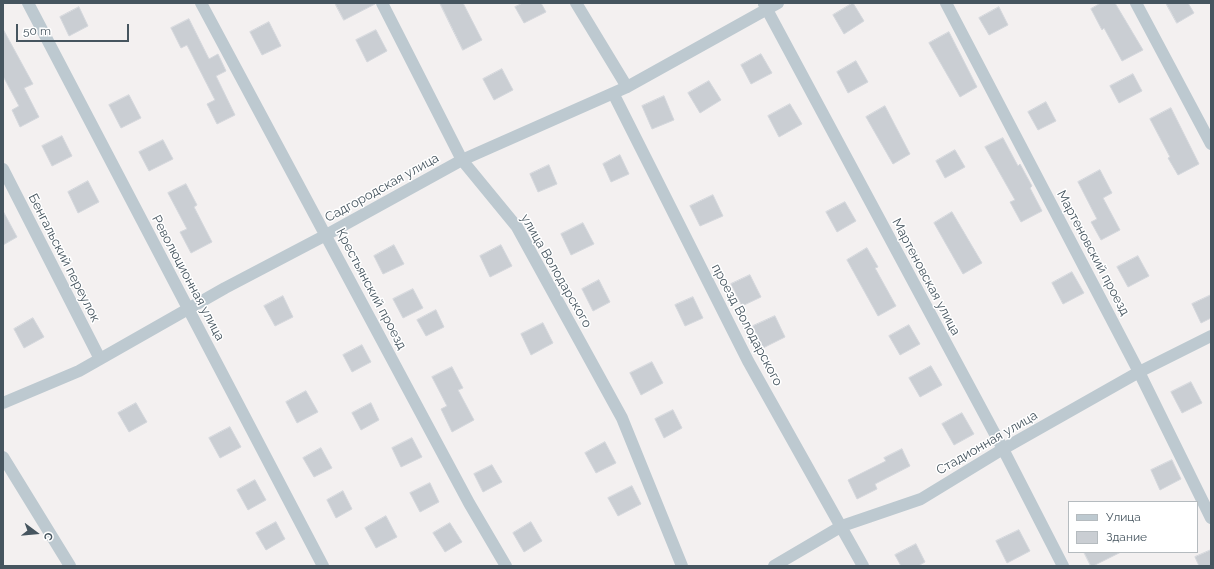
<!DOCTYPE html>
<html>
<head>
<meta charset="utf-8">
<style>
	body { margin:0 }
	#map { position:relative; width:1214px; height:569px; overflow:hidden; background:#f3f0f0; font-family:Raleway,sans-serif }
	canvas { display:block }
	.frame { position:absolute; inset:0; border:4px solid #46555f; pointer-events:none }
	.legend { position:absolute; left:1068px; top:501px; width:130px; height:52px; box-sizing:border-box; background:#fff; border:1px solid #b5bbbf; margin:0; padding:5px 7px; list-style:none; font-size:12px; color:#46555f }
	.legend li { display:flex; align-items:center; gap:8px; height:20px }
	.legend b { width:20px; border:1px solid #b5bbbf }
	.north { position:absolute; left:16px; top:513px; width:40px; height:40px; -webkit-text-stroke:3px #fff; paint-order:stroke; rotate:106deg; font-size:11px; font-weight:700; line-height:16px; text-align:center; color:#46555f }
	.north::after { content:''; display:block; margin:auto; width:14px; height:18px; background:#46555f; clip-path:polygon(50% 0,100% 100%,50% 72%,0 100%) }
	.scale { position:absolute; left:16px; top:24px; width:113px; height:18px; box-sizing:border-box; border:2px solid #46555f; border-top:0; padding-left:5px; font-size:12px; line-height:14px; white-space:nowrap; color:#46555f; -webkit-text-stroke:3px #fff; paint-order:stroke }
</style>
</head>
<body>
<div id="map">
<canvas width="1214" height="569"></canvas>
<div class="frame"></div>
<ul class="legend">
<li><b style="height:5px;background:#bdc9d0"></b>Улица</li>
<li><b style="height:11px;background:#caced3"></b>Здание</li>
</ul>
<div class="north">С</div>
<div class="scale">50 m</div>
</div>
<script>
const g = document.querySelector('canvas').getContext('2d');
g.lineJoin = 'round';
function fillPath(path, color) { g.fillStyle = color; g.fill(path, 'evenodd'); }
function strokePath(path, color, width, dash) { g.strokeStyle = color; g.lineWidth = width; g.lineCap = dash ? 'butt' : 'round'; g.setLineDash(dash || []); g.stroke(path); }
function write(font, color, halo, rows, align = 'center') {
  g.font = font + ' Raleway,sans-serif'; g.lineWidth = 3; g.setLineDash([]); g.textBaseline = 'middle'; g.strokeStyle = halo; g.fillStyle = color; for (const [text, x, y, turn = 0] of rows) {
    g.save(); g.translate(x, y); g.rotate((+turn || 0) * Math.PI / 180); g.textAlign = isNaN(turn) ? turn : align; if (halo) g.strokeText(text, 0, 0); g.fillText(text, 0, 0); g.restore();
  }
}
const building = new Path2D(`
	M335 3H375V4L344 20Z
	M440 3H463L482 40 463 50Z
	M523 3H541L546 12 524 23 515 7Z
	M853 3 864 21 844 34 833 15Z
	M1101 3H1115L1143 50 1122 61 1104 28 1102 30 1091 9Z
	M1166 3H1188L1194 13 1177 23Z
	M79 7 88 26 69 36 60 17Z
	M999 7 1008 25 989 35 979 18Z
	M189 19 209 59 218 54 226 71 216 76 235 115 217 124 207 104 215 100 187 45 181 48 171 28Z
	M269 22 281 46 262 55 250 32Z
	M3 29 33 84 24 88 39 117 20 127 12 110 19 106 3 76Z
	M376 30 387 51 367 62 356 40Z
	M949 32 977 87 960 97 929 43Z
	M761 54 772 73 751 84 741 65Z
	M856 61 868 82 848 93 837 72Z
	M502 69 513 90 494 100 483 79Z
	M1133 74 1142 91 1119 103 1110 86Z
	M709 81 721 100 700 113 688 93Z
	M129 95 141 118 121 128 109 105Z
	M664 96 674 120 652 129 642 106Z
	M1046 102 1056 121 1038 130 1028 112Z
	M790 104 802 124 779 137 768 116Z
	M885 106 910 154 893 164 866 117Z
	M1171 108 1199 164 1178 175 1168 158 1170 157 1150 119Z
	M62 136 72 156 52 166 42 146Z
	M1003 138 1018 166 1020 164 1032 186 1030 188 1042 211 1021 222 1010 202 1015 200 985 147Z
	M163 140 173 159 149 171 139 152Z
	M955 150 965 167 945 178 936 161Z
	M620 155 629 174 611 182 603 164Z
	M549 165 557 184 538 192 530 174Z
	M1100 170 1112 193 1103 198 1120 230 1101 240 1091 222 1097 219 1078 182Z
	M88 181 99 202 78 213 68 192Z
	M186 184 197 205 194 207 212 242 191 253 180 232 187 229 168 193Z
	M713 195 723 216 700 226 690 206Z
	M845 202 856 221 837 232 826 212Z
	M3 211 17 237 3 245Z
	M952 212 982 263 963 274 934 223Z
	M583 223 594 244 571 255 561 234Z
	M394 245 404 264 383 274 374 256Z
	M501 245 512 266 490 277 480 256Z
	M867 248 878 267 875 268 896 306 878 316 847 260Z
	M1138 256 1149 276 1128 287 1117 267Z
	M1072 272 1084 293 1063 304 1052 283Z
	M750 275 761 297 742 306 731 284Z
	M599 280 610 302 593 311 582 289Z
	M413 289 423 308 403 318 393 299Z
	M1211 295V318L1201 323 1192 304Z
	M283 296 293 317 275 326 264 306Z
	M693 297 703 318 685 326 675 305Z
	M436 310 444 327 426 336 417 320Z
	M775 316 785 337 763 348 753 326Z
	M33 318 44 337 24 348 14 329Z
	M543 323 553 343 531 355 521 334Z
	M909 325 920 344 900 355 889 336Z
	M362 345 371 362 352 372 343 355Z
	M652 362 663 383 641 395 630 373Z
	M931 366 942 385 920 397 909 378Z
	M452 367 463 388 458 390 474 420 452 432 441 409 447 406 432 377Z
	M1191 382 1202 403 1182 413 1171 392Z
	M306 391 318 412 297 423 286 402Z
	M136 403 147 422 129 432 118 413Z
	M371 403 379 420 361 430 352 413Z
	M673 410 682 428 664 438 655 419Z
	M962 413 974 434 954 445 942 424Z
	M230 427 241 447 220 458 209 438Z
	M412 438 422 457 401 467 392 448Z
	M605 442 616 463 596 473 585 453Z
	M321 448 332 468 314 477 303 458Z
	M902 449 910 466 875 484 877 489 857 499 848 480 886 461 884 458Z
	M1172 460 1181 479 1160 490 1151 470Z
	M492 465 502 482 483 492 474 474Z
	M255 480 266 500 248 510 237 490Z
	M430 483 439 502 420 512 410 493Z
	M632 486 641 504 618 516 608 498Z
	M343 491 352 509 336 518 327 500Z
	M386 516 397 537 376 548 365 528Z
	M276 522 285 539 266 550 256 533Z
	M531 522 542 541 524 552 513 533Z
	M450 523 462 542 445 552 433 533Z
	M1019 530 1030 551 1007 563 996 541Z
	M916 544 925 562 918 566H901L895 555Z
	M1211 550V566H1199L1195 557Z
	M1084 552H1121L1093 566H1091Z`);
fillPath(building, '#caced3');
strokePath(building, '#d4d7dc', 1);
strokePath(new Path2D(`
	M28 3 323 566
	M201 3 469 503 506 566
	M382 3 462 160 517 227 622 418 682 566
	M576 3 627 87
	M946 3 1139 372 1211 518
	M1136 3 1211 144
	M764 4 1003 449 1063 566
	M613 93 748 361 863 566
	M3 169 100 359
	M3 403 79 371 225 288 326 235 462 160 627 87 778 3
	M3 457 70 566
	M774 566 842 526 921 499 1003 449 1139 372 1211 336`), '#bdc9d0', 12);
write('13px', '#46555f', '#fff', [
	["Садгородская улица",382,188,-29],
	["Мартеновский проезд",1093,253,62],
	["Бенгальский переулок",64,258,63],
	["улица Володарского",556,271,60],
	["Мартеновская улица",926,277,62],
	["Революционная улица",188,278,62],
	["Крестьянский проезд",371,289,62],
	["проезд Володарского",747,325,62],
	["Стадионная улица",987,443,-30]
]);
</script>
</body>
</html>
